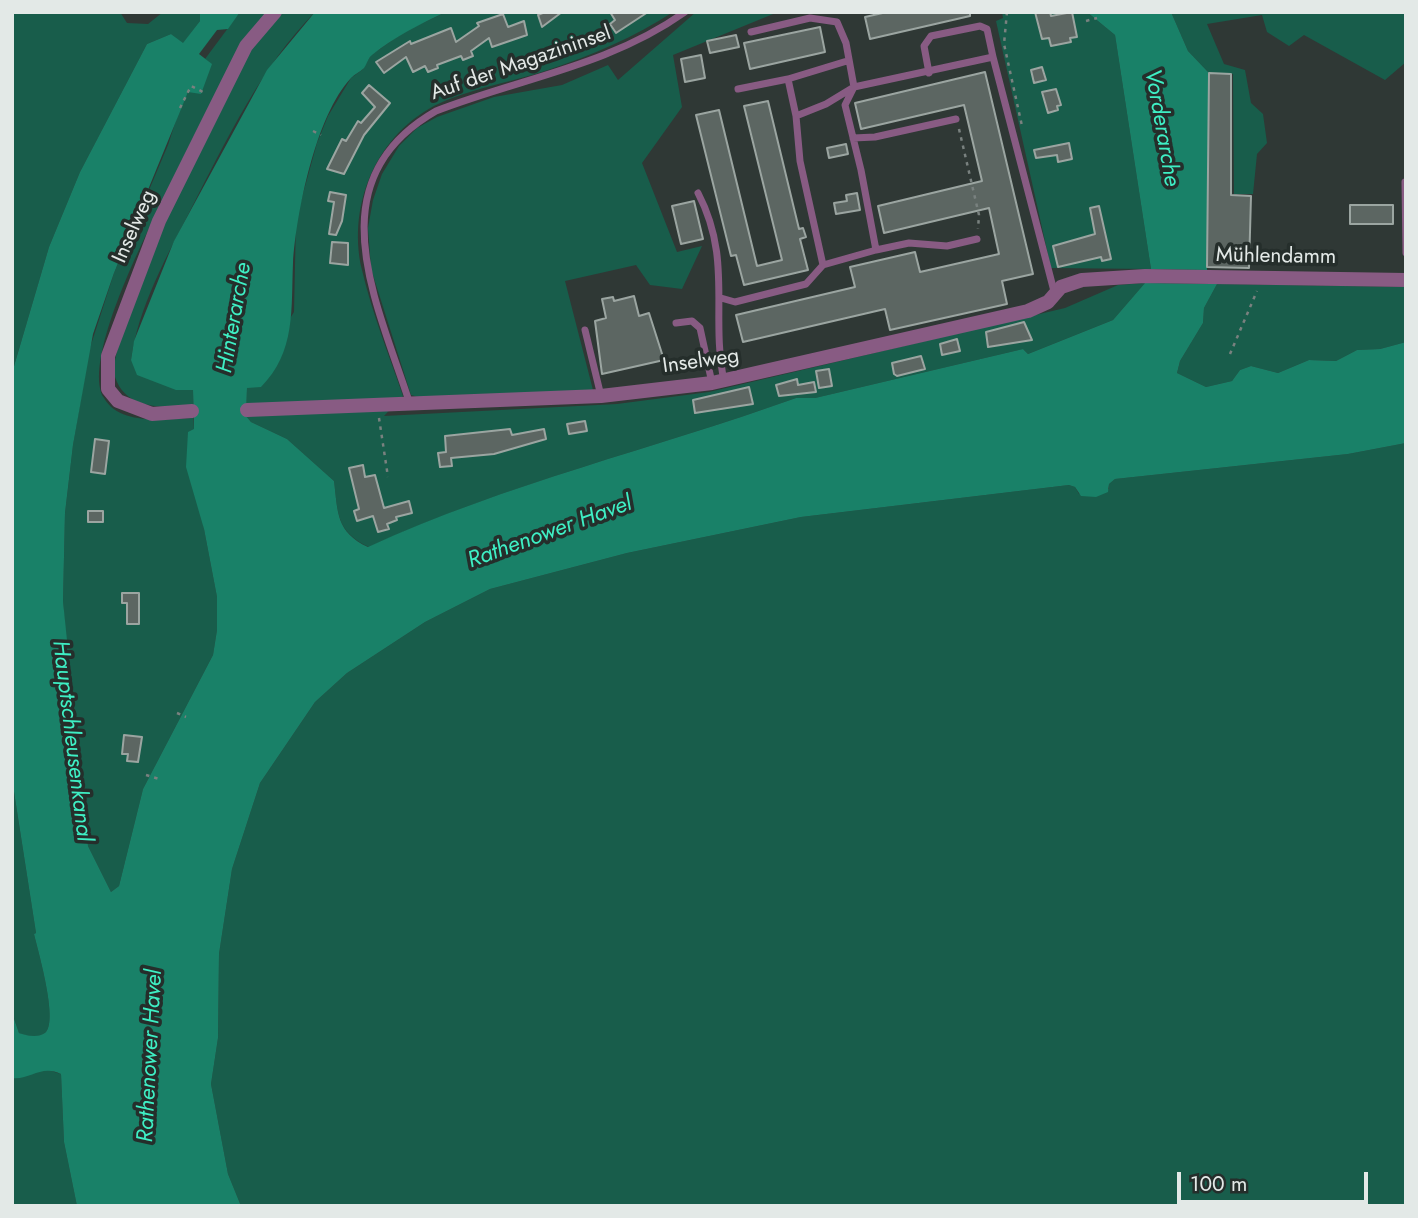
<!DOCTYPE html>
<html>
<head>
<meta charset="utf-8">
<style>
	body { margin:0 }
	#map { position:relative; width:1418px; height:1218px; overflow:hidden; background:#2f3835; font-family:Jost,sans-serif }
	canvas { display:block }
	.frame { position:absolute; inset:0; border:14px solid #e3e9e7; pointer-events:none }
	.scale { position:absolute; left:1177px; top:1172px; width:191px; height:32px; box-sizing:border-box; border:4px solid #e3e9e7; border-top:0; padding-left:9px; font-size:21px; line-height:24px; white-space:nowrap; color:#e3e9e7; -webkit-text-stroke:5px #252e2b; paint-order:stroke }
</style>
</head>
<body>
<div id="map">
<canvas width="1418" height="1218"></canvas>
<div class="frame"></div>
<div class="scale">100 m</div>
</div>
<script>
const g = document.querySelector('canvas').getContext('2d');
g.lineJoin = 'round';
function fillPath(path, color) { g.fillStyle = color; g.fill(path, 'evenodd'); }
function strokePath(path, color, width, dash) { g.strokeStyle = color; g.lineWidth = width; g.lineCap = dash ? 'butt' : 'round'; g.setLineDash(dash || []); g.stroke(path); }
function write(font, color, halo, rows, align = 'center') {
  g.font = font + ' Jost,sans-serif'; g.lineWidth = 7; g.setLineDash([]); g.textBaseline = 'middle'; g.strokeStyle = halo; g.fillStyle = color; for (const [text, x, y, turn = 0] of rows) {
    g.save(); g.translate(x, y); g.rotate((+turn || 0) * Math.PI / 180); g.textAlign = isNaN(turn) ? turn : align; if (halo) g.strokeText(text, 0, 0); g.fillText(text, 0, 0); g.restore();
  }
}
fillPath(new Path2D(`
	M12 12H120L127 23 148 24 163 12H200V21L183 44 171 34 147 44 80 172 49 247 12 373Z
	M240 12H267C233 74 70 340 104 398 120 426 166 419 193 418L204 529 217 597V630L213 655 143 789 119 886 111 892 88 846 68 667 63 601 65 513 73 445 89 351 114 273 168 145 180 108 188 92 211 64 205 59Z
	M283 12H315C261 67 227 139 192 207 168 254 138 307 131 360L193 390V407C165 407 126 411 115 377 104 342 225 87 251 48 260 36 273 24 283 12Z
	M446 12H673C635 37 592 55 548 70 515 81 479 87 447 100 380 127 346 201 362 270 372 313 389 355 403 396L384 416 617 404 709 392 1065 308 1118 285 1145 283 1113 320 1028 354 1023 349 815 398H796C654 449 507 483 369 547 336 532 338 513 334 481L287 439 251 422 246 416 247 388 294 312 296 219 317 143 328 116 351 78 362 70 371 55 406 31Z
	M696 12H778L673 55 682 107 642 163 677 252 702 246 682 289 650 285 636 265 565 281 593 390 425 399 411 395 371 269 368 228 373 200 382 174 399 146 417 128 437 117 494 97 562 85 608 65 618 80Z
	M1002 12H1087L1115 35 1151 269 1051 268 996 21 1003 18Z
	M1171 12H1406V62L1385 80 1304 35 1289 46 1267 32 1262 15 1207 24 1224 64 1245 70 1251 103 1263 114 1267 143 1257 154 1253 194H1234L1233 74 1209 73 1188 51Z
	M1217 284 1406 287V342L1380 349 1357 350 1336 361 1309 360 1278 373 1251 366 1240 370 1232 381 1206 387 1177 373 1180 361 1203 323 1204 308Z
	M1406 443V1206H241L228 1174 211 1084 218 1038 219 954 232 869 260 783 315 702 347 673 425 622 490 589 627 553 801 517 1069 485 1075 487 1079 494 1109 489V484L1115 479 1348 454Z
	M12 779 36 933 34 934C38 951 58 1019 46 1032 39 1039 27 1036 19 1033L12 1013Z
	M45 1069 61 1074 64 1142 77 1206H12V1078Z`), '#185d4b');
fillPath(new Path2D(`
	M200 12H240L228 29 217 30 199 54 212 64 201 94 188 92 114 273 93 334 73 445 65 513 63 601 88 846 111 892 119 886 143 789 213 655 217 630V597L204 529 186 467 188 432 194 429 193 390H176L137 375 131 360 134 341 174 241 267 70 315 12H446C420 24 394 37 372 55 368 58 367 64 364 68 360 72 355 74 351 78 316 115 296 213 293 263 291 309 296 352 261 387L247 388 246 416 251 422 287 439 334 481C338 513 336 532 368 547 507 483 654 449 796 398H815L1023 349 1028 354 1113 320 1145 283 1217 284 1204 308 1203 323 1180 361 1177 373 1206 387 1232 381 1240 370 1251 366 1278 373 1309 360 1336 361 1357 350 1380 349 1406 342V443L1348 454 1115 479 1109 484 1108 492 1096 497 1081 496 1075 487 1069 485 801 517 627 553 490 589 425 622 347 673 315 702 260 783 232 869 219 954 218 1038 211 1084 228 1174 241 1206H77L64 1142 61 1074C41 1064 31 1080 12 1078V1013L19 1033C27 1036 40 1038 46 1032 58 1019 38 951 34 934L36 933 12 779V373L49 247 80 172 147 44 171 34 183 43 200 21Z
	M1087 12H1171L1188 51 1209 73 1207 270 1151 269 1115 35Z`), '#198168');
const building = new Path2D(`
	M545 12H562L542 27 538 15Z
	M610 12H648L616 33 610 24 615 20Z
	M887 12H970V16L870 39 865 17Z
	M1035 12H1050L1051 16 1072 12 1077 37 1070 38 1071 42 1051 46 1049 38 1042 39Z
	M503 14 508 27 524 21 527 35 492 47 489 38 471 51 473 56 463 60 461 56 437 65 438 68 428 72 425 66 413 72 406 57 384 73 376 62 410 41 411 44 451 28 456 42 479 26 477 23Z
	M820 27 825 52 750 69 744 43Z
	M736 35 739 47 710 53 707 41Z
	M701 55 705 78 685 82 681 59Z
	M1042 67 1046 80 1034 83 1031 70Z
	M985 72 1033 274 1002 281 1007 304 890 330 885 309 743 342 736 315 855 287 850 267 915 252 920 272 999 254 989 208 884 233 878 206 982 181 964 105 861 129 855 103Z
	M1209 73 1231 74V195L1251 196 1249 268 1207 267Z
	M369 85 390 103 364 135 344 174 327 169 342 139 346 141 358 121 361 123 375 107 362 93Z
	M1056 89 1061 105 1057 106 1058 110 1048 113 1042 92Z
	M768 101 799 229 803 228 806 237 800 239 808 270 744 285 736 255 731 256 696 115 719 110 757 266 782 260 744 106Z
	M1069 143 1072 159 1058 162 1057 155 1036 158 1034 150Z
	M846 144 848 154 829 158 827 148Z
	M330 192 346 195 342 221 336 235 329 234 334 202 328 201Z
	M857 193 860 210 836 214 834 203 847 201 846 195Z
	M694 201 703 239 681 244 672 206Z
	M1350 205H1393V224H1350Z
	M1099 206 1111 259 1102 261 1101 257 1058 267 1053 246 1095 234 1090 208Z
	M332 242 348 243V265L330 263Z
	M634 296 639 316 649 313 664 360 602 374 595 321 606 318 602 299 613 297 614 301Z
	M1024 322 1032 340 988 347 986 332Z
	M957 339 960 351 942 355 940 344Z
	M921 356 925 369 897 376 894 374 892 363Z
	M829 369 832 386 819 388 816 371Z
	M797 379 798 385 814 382 816 392 779 396 776 385Z
	M749 387 753 404 695 413 693 400Z
	M585 421 587 431 569 434 567 424Z
	M510 429 512 435 544 429 546 439 494 454 451 458 452 466 440 467 438 453 446 452 445 436Z
	M95 439 109 441 105 474 91 472Z
	M363 465 365 477 375 475 384 508 409 501 412 513 396 517 397 520 387 524 389 529 378 532 373 516 357 521 354 511 359 509 349 468Z
	M88 511H103V522H88Z
	M122 593H139V624H127V603H122Z
	M124 735 142 737 138 762 127 761 128 754H122Z`);
fillPath(building, '#5c6662');
strokePath(building, '#9ba5a1', 2);
strokePath(new Path2D(`
	M1007 12 1004 44 1022 126
	M1086 21 1097 18
	M180 108 191 86 205 93
	M959 129 979 215 978 229
	M313 131 321 135
	M1230 354 1257 291
	M379 418 388 477
	M177 713 186 717
	M146 775 159 779`), '#79817f', 2.5, [3.5, 5]);
strokePath(new Path2D(`
	M751 32 810 18 837 22 846 43 854 87 845 105 861 170 876 250
	M929 73 924 46 931 36 980 26 987 29 993 57
	M738 89 788 79
	M796 116 788 79 847 61
	M853 138 875 137 956 119
	M1405 182 1406 253
	M698 193C733 260 710 314 724 381
	M823 265 800 161 796 116 826 104 854 87 993 57 1055 295
	M721 298 735 302 806 284 823 265 876 250 909 243 947 246 977 239
	M676 323 692 321 700 328 712 383
	M585 330 601 396
	M410 404C377 302 314 181 436 111 521 78 609 66 685 12`), '#885b83', 7);
strokePath(new Path2D(`
	M247 410 601 396 712 383 1028 311 1048 302 1061 287 1082 280 1145 276 1406 280
	M192 411 152 414 118 401 108 389V356L159 221 246 46 275 12`), '#885b83', 14);
write('21px', '#e3e9e7', '#252e2b', [
	["Auf der Magazininsel",521,64,-19],
	["Inselweg",135,227,-66],
	["Mühlendamm",1276,257,1],
	["Inselweg",701,362,-8]
]);
write('italic 23px', '#3eefc4', '#252e2b', [
	["Vorderarche",1161,128,80],
	["Hinterarche",235,318,-80],
	["Rathenower Havel",550,533,-20],
	["Hauptschleusenkanal",71,741,83],
	["Rathenower Havel",151,1056,-87]
]);
</script>
</body>
</html>
